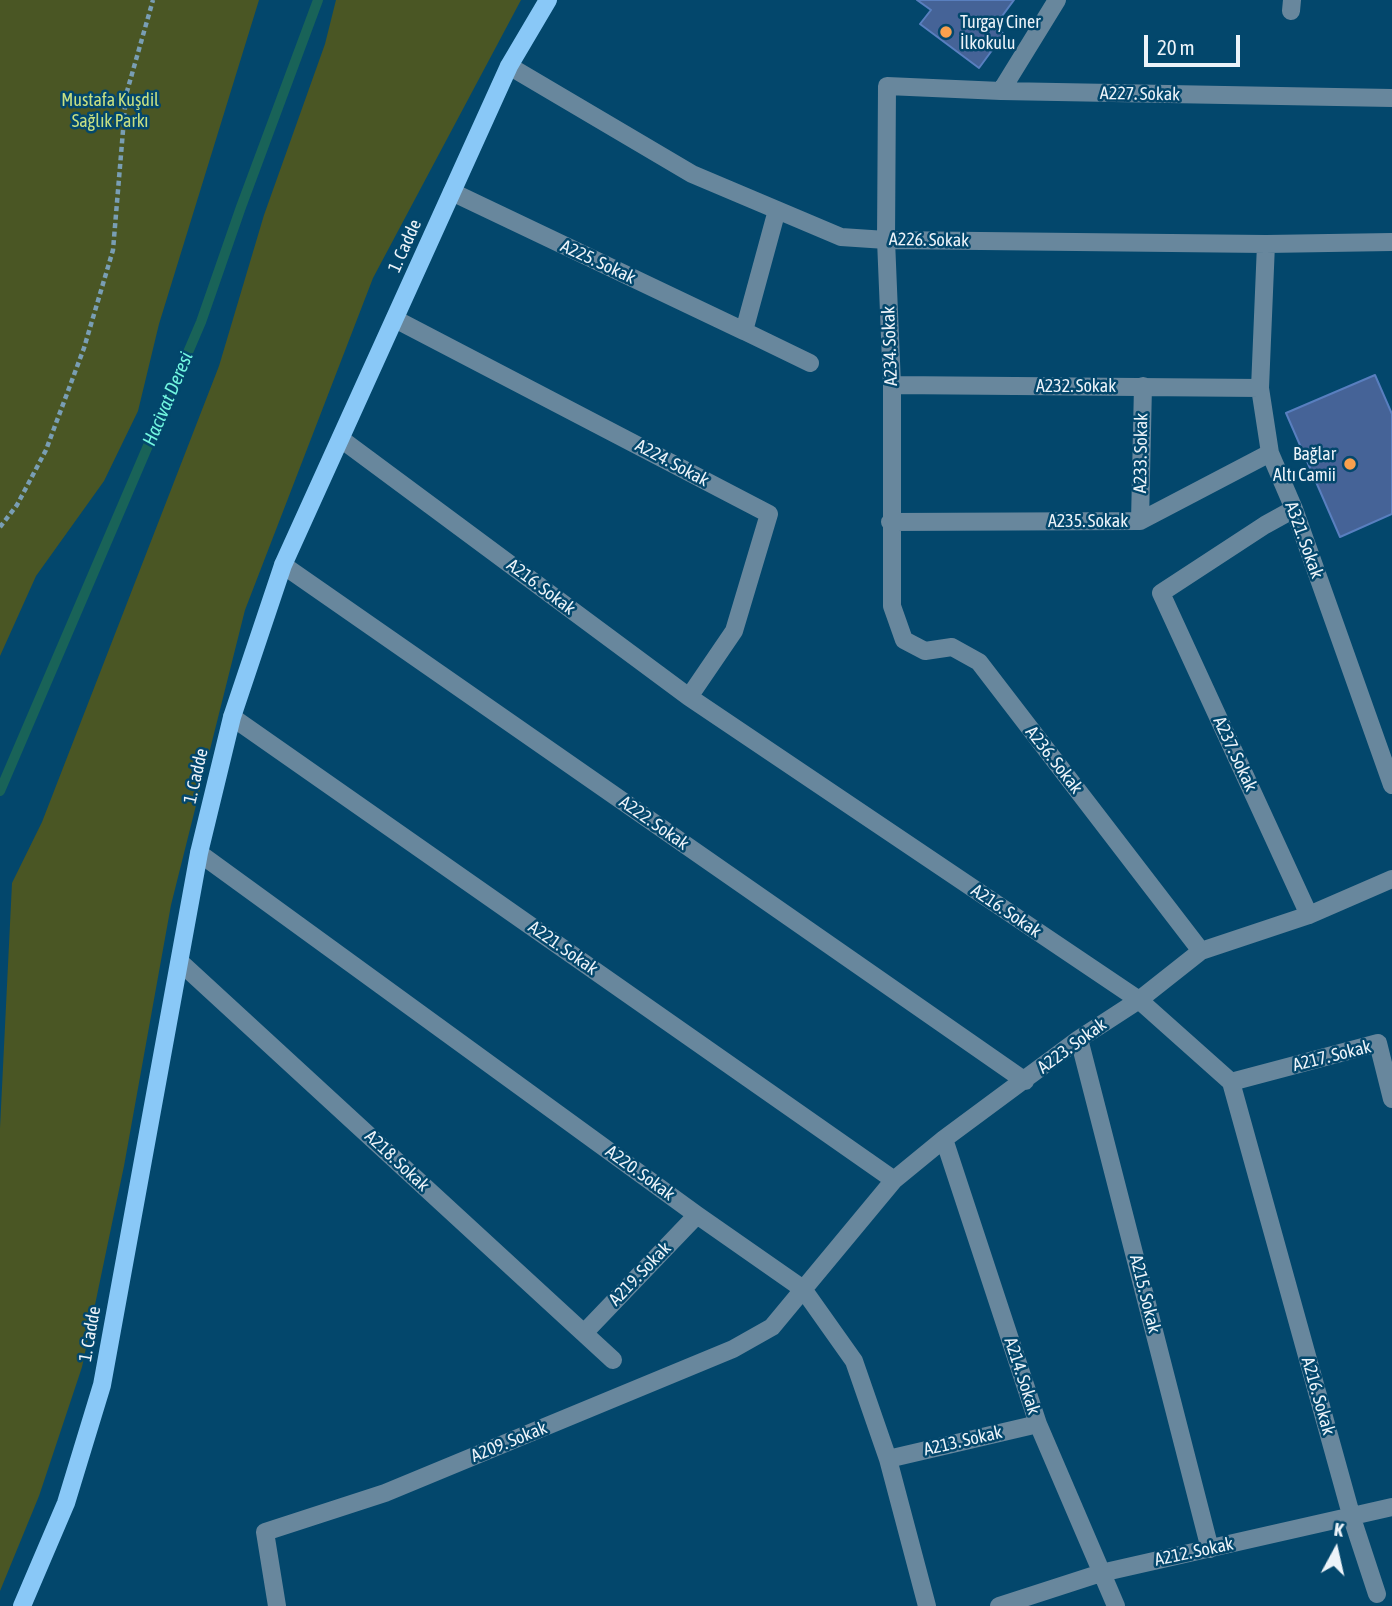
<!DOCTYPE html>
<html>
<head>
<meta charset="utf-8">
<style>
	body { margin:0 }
	#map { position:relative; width:1392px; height:1606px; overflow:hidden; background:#03476c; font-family:"Asap Condensed",sans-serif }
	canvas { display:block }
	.north { position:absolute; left:1301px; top:1515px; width:70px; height:70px; -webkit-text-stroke:5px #03476c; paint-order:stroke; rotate:8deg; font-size:19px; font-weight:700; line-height:28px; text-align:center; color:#ecf3f9 }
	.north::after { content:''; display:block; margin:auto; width:24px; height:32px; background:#ecf3f9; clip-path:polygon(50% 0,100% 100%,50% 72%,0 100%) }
	.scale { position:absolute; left:1144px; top:35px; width:96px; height:32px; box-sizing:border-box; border:4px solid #ecf3f9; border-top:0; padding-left:9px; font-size:21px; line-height:24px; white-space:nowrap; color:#ecf3f9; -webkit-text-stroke:5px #03476c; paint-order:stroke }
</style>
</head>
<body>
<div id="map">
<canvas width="1392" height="1606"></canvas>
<div class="north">K</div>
<div class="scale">20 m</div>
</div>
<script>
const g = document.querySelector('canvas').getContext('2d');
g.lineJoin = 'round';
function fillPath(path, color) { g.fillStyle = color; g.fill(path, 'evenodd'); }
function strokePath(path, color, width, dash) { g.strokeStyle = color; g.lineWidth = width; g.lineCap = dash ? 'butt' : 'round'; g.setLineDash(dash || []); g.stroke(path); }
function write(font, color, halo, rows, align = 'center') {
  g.font = font + ' "Asap Condensed",sans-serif'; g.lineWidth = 5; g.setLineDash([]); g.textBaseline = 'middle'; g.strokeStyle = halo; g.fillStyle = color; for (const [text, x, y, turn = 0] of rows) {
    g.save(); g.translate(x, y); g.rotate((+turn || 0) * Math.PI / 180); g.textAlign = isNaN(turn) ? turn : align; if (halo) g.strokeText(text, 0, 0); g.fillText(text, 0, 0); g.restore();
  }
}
fillPath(new Path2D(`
	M0 0H259L159 324 138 411 104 481 36 576 0 656Z
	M336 0H521L373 278 245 610 171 905 124 1166 82 1367 39 1496 0 1591V1128L12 883 42 822 219 366 264 215 325 44Z`), '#4a5624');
strokePath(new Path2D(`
	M0 791 201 322 241 207 318 0`), '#196358', 10);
const building = new Path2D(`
	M917 0H1014L994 27 1004 34 979 68 920 24 931 10Z
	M1375 375 1392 414V514L1340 537 1286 413Z`);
fillPath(building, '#456397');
strokePath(building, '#597fbf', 2);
strokePath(new Path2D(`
	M0 527 17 505 46 450 84 348 113 250 126 95 153 0`), '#799eb4', 4.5, [5, 3.5]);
strokePath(new Path2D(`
	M1291 11 1292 0
	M509 66 692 174 841 237 886 240 1266 244 1392 242
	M1001 91 1057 0
	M452 192 744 331 777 210
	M1266 244 1260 388 1270 453 1294 509 1392 785
	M395 319 769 514 734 631 689 697
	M744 331 810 363
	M892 385 1260 388
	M341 439 689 697 1139 1000 1231 1082 1352 1518 1377 1594
	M1294 509 1265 525 1161 593 1309 915
	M1140 521 1143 386
	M890 522 1140 521 1270 453
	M283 565 1025 1081
	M232 717 894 1180
	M199 853 697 1215 803 1289 854 1361 888 1459 927 1606
	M1201 951 979 662 952 647 925 651 904 640 892 606V385L886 240 887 86 1001 91 1392 98
	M180 962 613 1360
	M1079 1039 1210 1549
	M1231 1082 1378 1043 1392 1099
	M944 1139 1038 1424 1116 1606
	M584 1333 697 1215
	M888 1459 1038 1424
	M277 1606 265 1532 385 1493 733 1349 772 1327 894 1180 944 1139 1079 1039 1139 1000 1201 951 1309 915 1392 879
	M999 1606 1101 1573 1392 1507`), '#68879d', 18);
strokePath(new Path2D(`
	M22 1606 66 1503 102 1385 199 853 232 717 283 565 509 66 548 0`), '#89c8f7', 18);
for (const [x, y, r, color] of [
	[946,32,7,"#f9a04d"],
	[1350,464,7,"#f9a04d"]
]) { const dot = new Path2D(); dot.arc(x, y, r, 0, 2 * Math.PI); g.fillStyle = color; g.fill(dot); strokePath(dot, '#03476c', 2.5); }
write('18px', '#ecf3f9', '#03476c', [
	["Turgay Ciner",960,22],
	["İlkokulu",960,43],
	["Bağlar",1336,454,"right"],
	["Altı Camii",1336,475,"right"]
], 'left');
write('18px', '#ecf3f9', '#03476c', [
	["A227. Sokak",1140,94,1],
	["A226. Sokak",929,240,1],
	["1. Cadde",405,246,-66],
	["A225. Sokak",598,262,25],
	["A234. Sokak",890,346,-92],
	["A232. Sokak",1076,386],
	["A233. Sokak",1141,453,-89],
	["A224. Sokak",672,463,28],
	["A235. Sokak",1088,521],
	["A321. Sokak",1304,540,70],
	["A216. Sokak",541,587,37],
	["A237. Sokak",1235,754,65],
	["A236. Sokak",1054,760,52],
	["1. Cadde",196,776,-77],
	["A222. Sokak",654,823,35],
	["A216. Sokak",1006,911,34],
	["A221. Sokak",563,948,35],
	["A223. Sokak",1072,1046,-36],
	["A217. Sokak",1332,1056,-14],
	["A218. Sokak",397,1161,43],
	["A220. Sokak",640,1173,36],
	["A219. Sokak",640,1274,-46],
	["A215. Sokak",1145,1294,76],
	["1. Cadde",90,1334,-80],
	["A214. Sokak",1022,1376,72],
	["A216. Sokak",1318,1396,74],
	["A213. Sokak",963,1441,-13],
	["A209. Sokak",509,1442,-22],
	["A212. Sokak",1194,1552,-12]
]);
write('18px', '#c7df82', '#03476c', [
	["Mustafa Kuşdil",110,100],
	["Sağlık Parkı",110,121]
]);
write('italic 19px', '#72f6e0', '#03476c', [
	["Hacivat Deresi",168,399,-67]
]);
</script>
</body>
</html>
